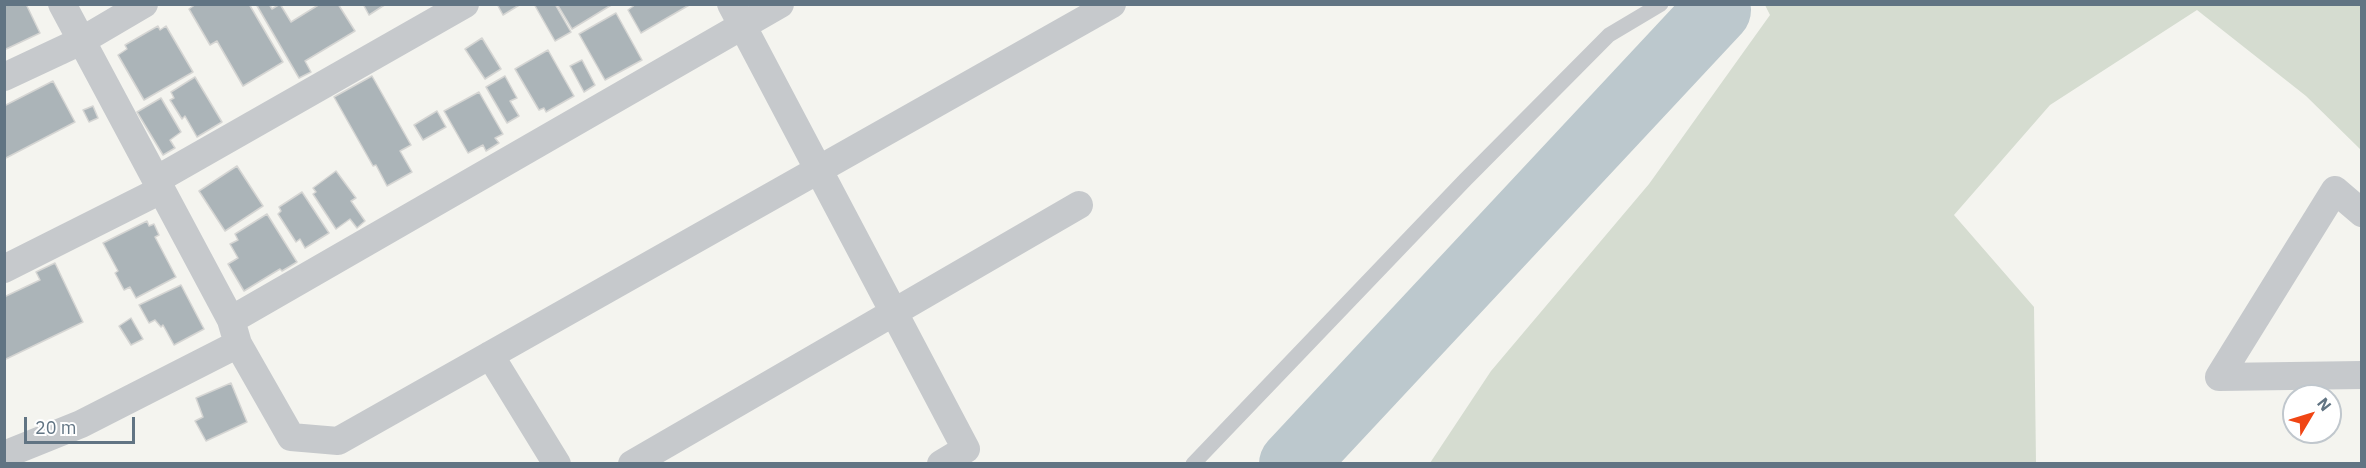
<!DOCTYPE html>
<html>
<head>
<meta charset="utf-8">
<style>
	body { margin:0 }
	#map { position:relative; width:2366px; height:468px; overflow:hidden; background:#f4f4ef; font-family:"IBM Plex Sans",sans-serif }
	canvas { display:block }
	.frame { position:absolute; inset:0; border:6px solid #617483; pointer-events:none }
	.north { position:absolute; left:2282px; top:384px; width:60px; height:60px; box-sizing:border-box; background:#fff; border:2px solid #c0c7cd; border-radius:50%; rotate:52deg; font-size:16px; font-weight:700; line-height:24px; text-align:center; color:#617483 }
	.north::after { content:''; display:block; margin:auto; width:21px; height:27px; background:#f04514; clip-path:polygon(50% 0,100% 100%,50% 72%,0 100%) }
	.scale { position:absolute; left:24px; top:417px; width:111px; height:27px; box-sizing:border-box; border:3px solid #617483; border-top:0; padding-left:8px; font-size:18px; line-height:21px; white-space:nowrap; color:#617483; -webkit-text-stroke:4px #fff; paint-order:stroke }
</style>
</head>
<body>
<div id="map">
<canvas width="2366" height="468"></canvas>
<div class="frame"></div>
<div class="north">N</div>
<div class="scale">20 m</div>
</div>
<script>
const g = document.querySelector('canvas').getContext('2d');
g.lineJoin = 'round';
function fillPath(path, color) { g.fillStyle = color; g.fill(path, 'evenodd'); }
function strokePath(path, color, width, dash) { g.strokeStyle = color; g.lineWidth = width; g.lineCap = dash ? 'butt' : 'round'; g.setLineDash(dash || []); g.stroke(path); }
fillPath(new Path2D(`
	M1765 5H2361V150L2306 96 2197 10 2050 105 1954 215 2034 307 2036 463H1430L1491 371 1649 184 1770 15Z`), '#d5dcd0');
strokePath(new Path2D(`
	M1293 464 1717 10`), '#bcc8cd', 68);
const building = new Path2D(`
	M4 4H26L40 33 4 50Z
	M196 4H249L283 62 243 86 217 41 210 45 189 9Z
	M256 4H269L272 9 280 4 291 22 320 4H338L355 31 305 61 311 72 299 78Z
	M363 4H386L369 15Z
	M497 4H521L503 15Z
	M534 4H555L571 32 555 41Z
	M557 4H613L572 29Z
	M636 4H691L641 33 628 10Z
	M616 13 642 60 605 80 579 34Z
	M158 26 160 30 166 26 193 72 144 100 118 55 127 49 125 45Z
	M482 38 501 69 485 79 465 49Z
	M548 50 574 96 546 112 544 108 539 110 515 69Z
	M582 60 595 85 584 92 570 66Z
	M372 76 411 145 400 151 412 172 387 186 376 165 373 166 334 97Z
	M505 76 517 98 510 101 519 116 507 123 486 87Z
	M195 77 222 122 197 137 185 116 182 119 170 100 174 98 171 92Z
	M53 81 75 122 4 159V106Z
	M479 92 503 134 495 138 499 143 486 151 483 145 468 153 444 111Z
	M161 98 181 132 170 140 175 148 163 155 137 112Z
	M93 106 98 118 89 122 83 110Z
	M437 111 446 127 423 140 414 125Z
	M237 166 263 206 225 231 199 191Z
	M336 171 356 198 351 201 365 221 357 228 350 219 336 229 313 194 316 192 313 188Z
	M302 192 329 233 305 248 300 239 296 242 278 214 281 211 279 207Z
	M267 214 297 262 282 271 280 269 275 272 244 291 228 264 238 258 230 244 238 240 235 234Z
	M147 221 149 226 154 224 159 235 155 237 176 277 136 298 130 287 124 290 115 273 118 271 103 243Z
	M55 263 83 322 4 360V297L40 280 36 272Z
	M181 285 204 329 174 345 163 325 161 327 155 320 149 323 139 305Z
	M131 318 143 339 131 345 119 326Z
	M231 383 247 422 206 441 195 421 203 417 196 398Z`);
fillPath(building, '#abb4b8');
strokePath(building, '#d5d5d3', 1.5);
strokePath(new Path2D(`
	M1193 464 1465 180 1609 35 1661 4`), '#c6c9cc', 15);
strokePath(new Path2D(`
	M62 4 231 320 238 344 291 437 338 441 1112 4
	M731 4 966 449 941 464
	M4 77 81 41 144 4
	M156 180 465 4
	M2362 213 2335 190 2219 377 2362 375
	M4 269 161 190
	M231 320 780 4
	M490 355 557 464
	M4 455 81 424 238 344
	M632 464 1079 205`), '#c6c9cc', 28);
</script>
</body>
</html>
